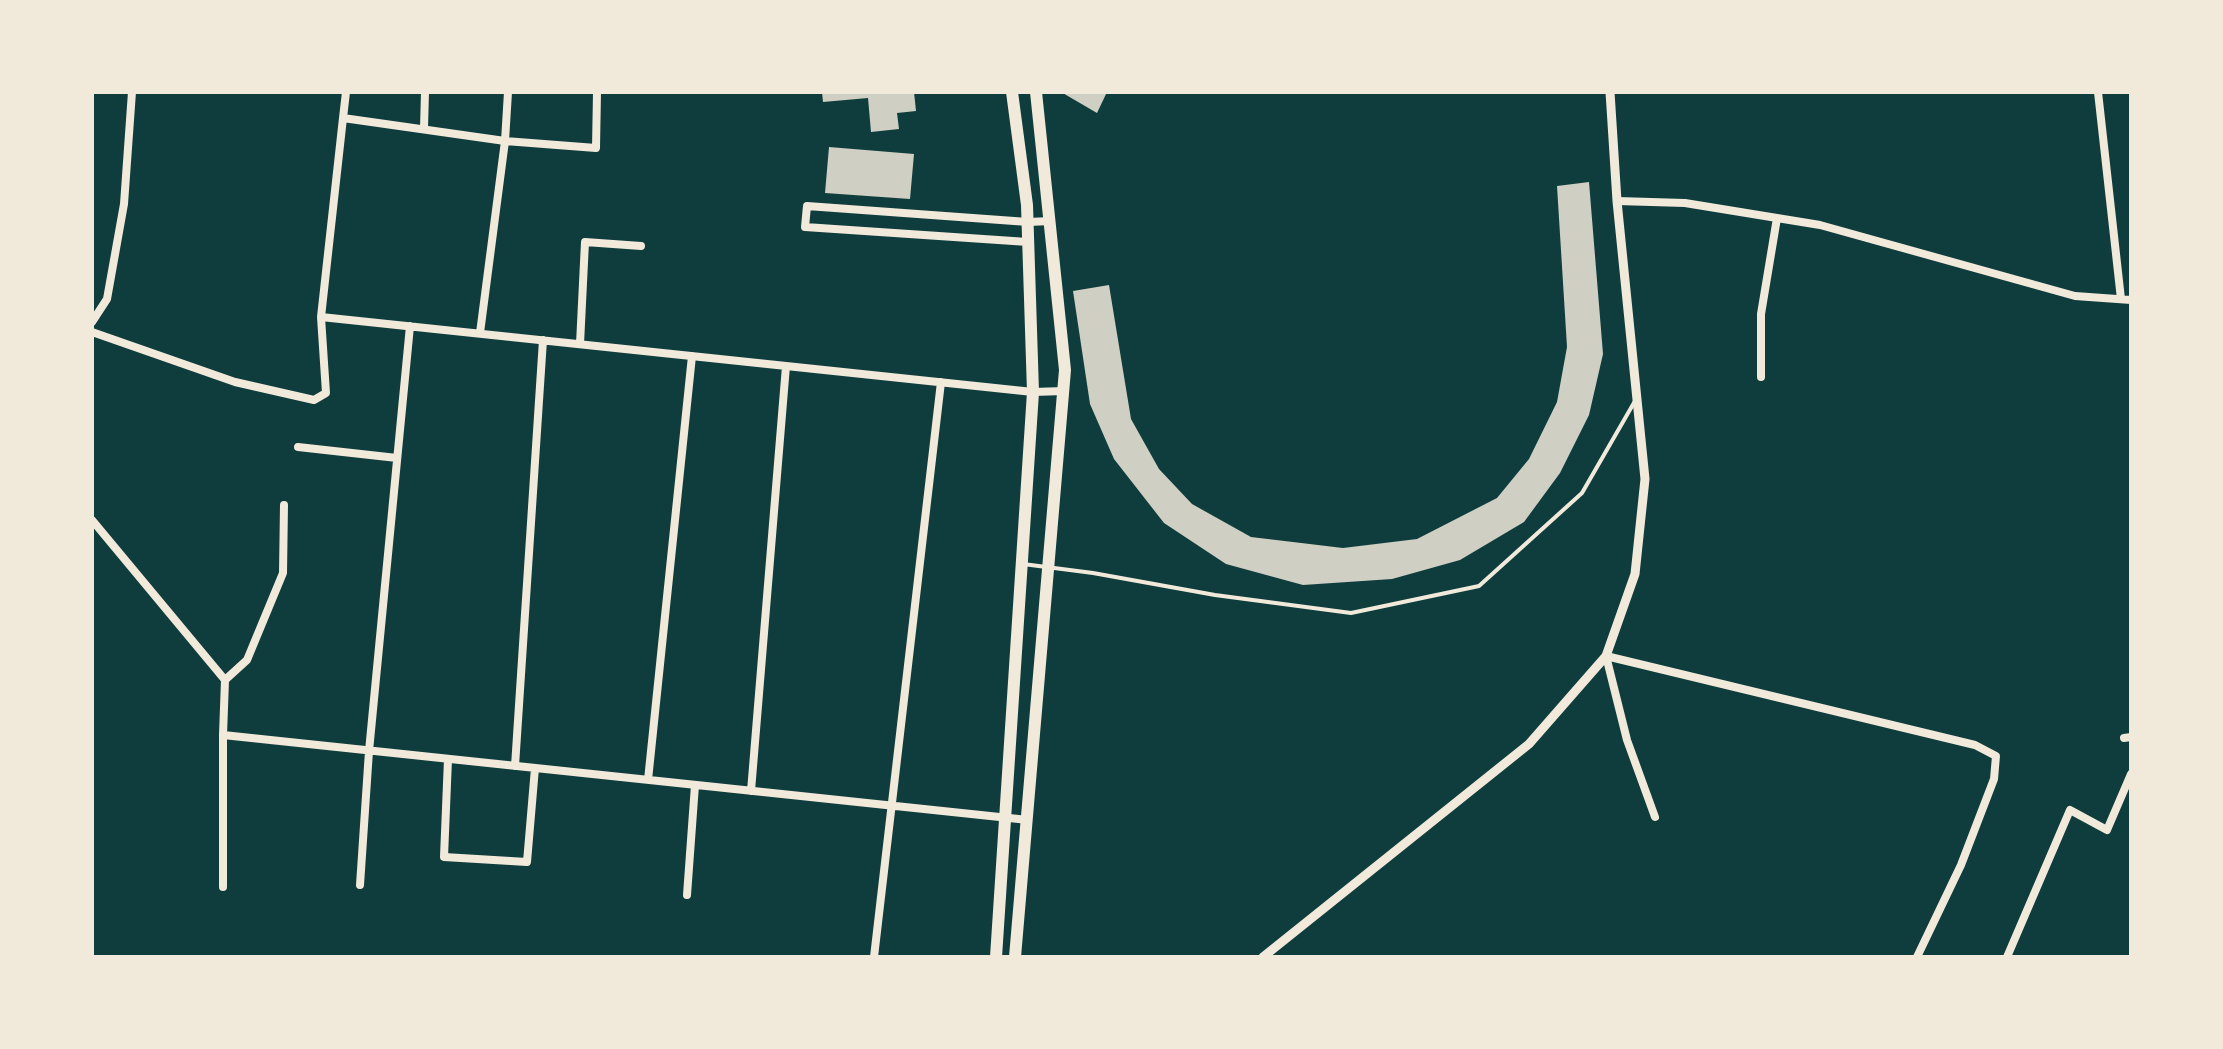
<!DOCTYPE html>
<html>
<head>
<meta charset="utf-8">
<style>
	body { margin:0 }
	#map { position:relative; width:2223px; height:1049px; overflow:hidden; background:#0f3d3e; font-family:"Roboto Serif",serif }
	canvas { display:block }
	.frame { position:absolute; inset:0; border:94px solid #f1e9da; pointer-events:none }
</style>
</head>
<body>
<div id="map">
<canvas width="2223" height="1049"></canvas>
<div class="frame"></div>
</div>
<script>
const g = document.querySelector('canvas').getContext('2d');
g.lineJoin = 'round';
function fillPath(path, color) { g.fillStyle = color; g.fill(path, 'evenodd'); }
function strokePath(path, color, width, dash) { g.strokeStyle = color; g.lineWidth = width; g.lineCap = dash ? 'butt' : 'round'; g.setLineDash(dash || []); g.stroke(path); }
fillPath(new Path2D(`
	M822 92H914L916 111 897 113 899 129 871 132 868 98 823 102Z
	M1061 92H1107L1097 113Z
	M829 147 914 154 910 199 825 193Z
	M1589 182 1603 354 1589 415 1560 473 1524 522 1460 560 1392 579 1303 585 1226 564 1164 523 1114 459 1090 404 1073 291 1109 285 1131 419 1159 469 1192 504 1251 537 1343 548 1417 539 1497 498 1529 459 1557 402 1567 347 1557 186Z`), '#cfcfc3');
strokePath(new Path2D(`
	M1023 564 1093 573 1215 595 1351 613 1479 586 1582 493 1635 401`), '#f1e9da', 4);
strokePath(new Path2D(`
	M346 92 343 118 505 141 596 148 597 92
	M2098 92 2121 299
	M424 128 425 92
	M1617 201 1685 203 1820 225 2075 296 2131 300
	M1028 242 805 227 807 206 1028 222 1051 221
	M321 317 1033 392 1064 391
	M92 322 107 299 124 204 132 92
	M92 332 235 382 314 400 326 393 321 317 343 118
	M480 333 505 141 508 92
	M580 344 585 242 641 246
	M1761 377V314L1777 218
	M298 447 397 458
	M92 520 225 680 223 735 1028 820
	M225 680 247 660 283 573 284 505
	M223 735V887
	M2124 738 2131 737
	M448 759 444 857 527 862 535 768
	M515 766 543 340
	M648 780 692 356
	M751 791 786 366
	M1655 817 1627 740 1606 656 1975 745 1996 756 1994 779 1961 865 1917 957
	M360 885 369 751 410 326
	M687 895 695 785
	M874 957 941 382
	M2007 957 2070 810 2107 830 2131 774`), '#f1e9da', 8);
strokePath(new Path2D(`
	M1263 957 1529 744 1606 656 1635 574 1645 479 1617 201 1610 92`), '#f1e9da', 9);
strokePath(new Path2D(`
	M996 957 1033 392 1027 205 1012 92
	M1015 957 1065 370 1036 92`), '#f1e9da', 12);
</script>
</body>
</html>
